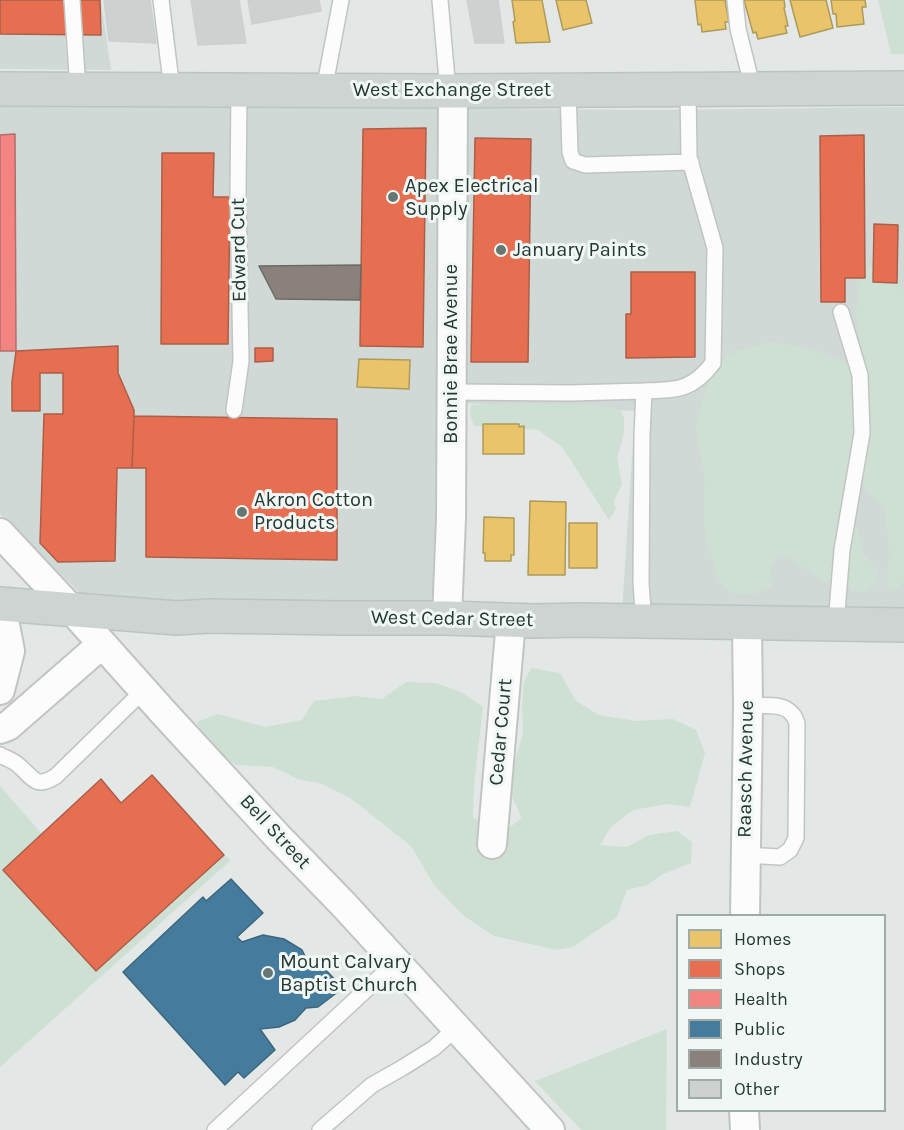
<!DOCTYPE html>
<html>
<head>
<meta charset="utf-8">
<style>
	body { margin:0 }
	#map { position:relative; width:904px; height:1130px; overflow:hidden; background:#e3e8e6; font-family:Karla,sans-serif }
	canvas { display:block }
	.legend { position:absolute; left:676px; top:914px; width:210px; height:198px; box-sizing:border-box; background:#f1f7f4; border:2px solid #9faba7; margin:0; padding:8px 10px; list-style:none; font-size:18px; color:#233834 }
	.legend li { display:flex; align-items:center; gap:12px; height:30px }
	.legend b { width:30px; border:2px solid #9faba7 }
</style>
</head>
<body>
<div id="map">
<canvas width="904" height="1130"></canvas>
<ul class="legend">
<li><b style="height:16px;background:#e9c46a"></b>Homes</li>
<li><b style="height:16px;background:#e76f51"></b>Shops</li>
<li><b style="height:16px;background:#f28482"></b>Health</li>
<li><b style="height:16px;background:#457b9d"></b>Public</li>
<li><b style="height:16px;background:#8a817c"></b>Industry</li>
<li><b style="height:16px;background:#cdd1d0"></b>Other</li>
</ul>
</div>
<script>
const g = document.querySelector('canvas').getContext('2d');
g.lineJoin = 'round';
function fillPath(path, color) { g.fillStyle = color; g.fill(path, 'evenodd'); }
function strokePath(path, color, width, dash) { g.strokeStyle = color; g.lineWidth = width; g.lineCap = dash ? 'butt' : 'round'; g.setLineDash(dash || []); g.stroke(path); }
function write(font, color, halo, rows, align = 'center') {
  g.font = font + ' Karla,sans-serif'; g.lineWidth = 6; g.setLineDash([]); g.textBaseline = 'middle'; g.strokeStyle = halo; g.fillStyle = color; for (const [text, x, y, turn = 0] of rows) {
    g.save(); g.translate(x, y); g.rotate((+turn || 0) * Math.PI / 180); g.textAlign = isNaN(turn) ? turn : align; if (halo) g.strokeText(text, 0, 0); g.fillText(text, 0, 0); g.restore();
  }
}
fillPath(new Path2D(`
	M0 0H101L111 70 0 69Z
	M0 106 659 110 904 107V613L622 611 635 411 463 403 462 606 91 604 0 514Z`), '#d1d9d6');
fillPath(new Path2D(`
	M878 0H904V54H891Z
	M893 263 904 294V580L895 591 887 588 889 557 888 530 884 507 866 490 859 479 849 517C858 529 862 535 861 551L878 571 876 584 863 592 852 590 847 584 827 583 792 560 779 556 770 570 772 586 753 595 730 592 718 579 705 534 704 507 705 478 696 429 701 405 709 381 719 362 733 352 770 342 802 347 820 353 848 363 860 375 862 350 856 314 860 280 867 268Z
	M510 403 592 405 620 410 624 418V433L617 458 622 484 614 501 616 509 609 520 562 447 538 430 474 426 470 414 471 405Z
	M531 668 560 673 576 701 599 715 636 721 673 719 696 730 705 753 690 807 668 804 633 810 611 827 600 845 627 847 649 835 677 831 692 842 691 863 663 874 647 885 627 890 617 917 573 947 557 950 494 936 464 916 434 885 411 846 350 798 320 783 300 780 273 767 236 765 206 743 197 722 218 714 265 727 302 720 314 701 355 696 382 699 406 682 436 683 461 692 483 707 474 785 473 817 501 834 522 818 507 786 523 734 522 704 524 682Z
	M0 786 42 834 96 971 224 855 231 860 0 1067Z
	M667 1029 666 1130H581L535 1081Z`), '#cee0d4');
const homes = new Path2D(`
	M512 0H542L550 42 516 43 513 22 515 21Z
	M556 0H586L592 23 563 30Z
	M695 0H725L729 22H725L726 29 702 32 701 24 698 25Z
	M744 0H784L785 7 784 8 788 26H785L787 33 758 39 756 32 753 33Z
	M790 0H826L833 28 800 37Z
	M831 0H865L866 7H862L864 24 837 27 836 14H833Z
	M359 359 410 360 409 389 357 387Z
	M483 424H519V427L524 426V454H483Z
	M530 501 566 502 565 575H528Z
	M484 517 514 518V555H511V561H485V553H483Z
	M569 523H597V568H569Z`);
fillPath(homes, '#e9c46a');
strokePath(homes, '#ae9a5a', 1.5);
const shops = new Path2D(`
	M0 0H100L101 35 0 34Z
	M426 128 423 347 360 346 363 129Z
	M864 135 865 278H845V302H821L820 136Z
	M475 138 531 139 528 362H471Z
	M162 153H214L213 197H230L228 344H161Z
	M874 224 898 225 897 283 873 282Z
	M631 272H695V357L626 358V314H631Z
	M118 346V373L134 410V416L132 468H117L115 561 58 562 40 543 44 414H63V373H40V411H12V382L16 351Z
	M255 348H273V361L255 362Z
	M134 416 337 419V560L146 557V468H132Z
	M152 775 224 855 96 971 3 870 101 779 121 803Z`);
fillPath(shops, '#e76f51');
strokePath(shops, '#ac5e48', 1.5);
const health = new Path2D(`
	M15 134 16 351H0V135Z`);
fillPath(health, '#f28482');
strokePath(health, '#b46d6b', 1.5);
const public = new Path2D(`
	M231 879 263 913 237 937 242 942 263 935 284 939 302 950 309 964 322 966 343 988 318 1007 306 1008 295 1020 279 1027 260 1029 275 1050 244 1078 238 1072 225 1085 123 972 203 897 206 901Z`);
fillPath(public, '#457b9d');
strokePath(public, '#3b677e', 1.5);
const industry = new Path2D(`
	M361 265 360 300 276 299 259 266Z`);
fillPath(industry, '#8a817c');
strokePath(industry, '#6b6b66', 1.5);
const building = new Path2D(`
	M104 0H150L156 43 109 41Z
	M191 0H239L246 43 198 45Z
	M248 0H319L321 11 252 24Z
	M467 0H498L504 43H475Z`);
fillPath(building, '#cdd1d0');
strokePath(building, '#ccd0cf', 1.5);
const lane = new Path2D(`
	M72 0 78 89
	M161 0 172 90
	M440 0 448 91
	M735 0 738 29 753 89
	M324 90 341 0
	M568 90 570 152 573 161 585 165 691 162
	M451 392 571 393 644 391
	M234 410 241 361 238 197 239 90
	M644 622 641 584 642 435 644 391C676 390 692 391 713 363L715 248 689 157 688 89
	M836 624 842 550 862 433 860 375 841 312
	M0 755C5 758 12 760 17 764 33 777 35 790 56 776L144 690
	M745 855 780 857 790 850 796 838 797 723C795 720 795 716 792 714 783 702 761 706 748 706
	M215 1130 396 962
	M320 1130 372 1085 402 1068 434 1048 456 1028`);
const street = new Path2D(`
	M0 533 72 610 163 712 278 837 344 905 550 1130
	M447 618 451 518 453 91
	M0 690 10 651 1 604
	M0 729 8 726 102 644
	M492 844 511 620
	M745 916 748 706 747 623
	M744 1110 745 1130`);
const primary = new Path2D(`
	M0 89 448 91 904 88
	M0 604 177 618 209 616 341 618H447L535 621 577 620 904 625`);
strokePath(lane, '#c0c5c3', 18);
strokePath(street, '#c0c5c3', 32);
strokePath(primary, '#bcc4c2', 36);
strokePath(lane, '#fbfcfb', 15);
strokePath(street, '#fbfcfb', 28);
strokePath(primary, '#ced4d2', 33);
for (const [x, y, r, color] of [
	[393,197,6,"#667672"],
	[501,250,6,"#667672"],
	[242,512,6,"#667672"],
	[268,973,6,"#667672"]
]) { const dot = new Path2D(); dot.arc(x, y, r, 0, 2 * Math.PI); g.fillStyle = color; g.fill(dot); strokePath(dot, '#f1f7f4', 2); }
write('20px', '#233834', '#f1f7f4', [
	["West Exchange Street",452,90],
	["Edward Cut",239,250,-91],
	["Bonnie Brae Avenue",451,354,-90],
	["West Cedar Street",452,619,1],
	["Cedar Court",501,732,-85],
	["Raasch Avenue",746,769,-89],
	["Bell Street",275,832,47]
]);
write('20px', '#233834', '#f1f7f4', [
	["Apex Electrical",405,186],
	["Supply",405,209],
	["January Paints",513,250],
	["Akron Cotton",254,500],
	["Products",254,523],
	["Mount Calvary",280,962],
	["Baptist Church",280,985]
], 'left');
</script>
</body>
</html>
